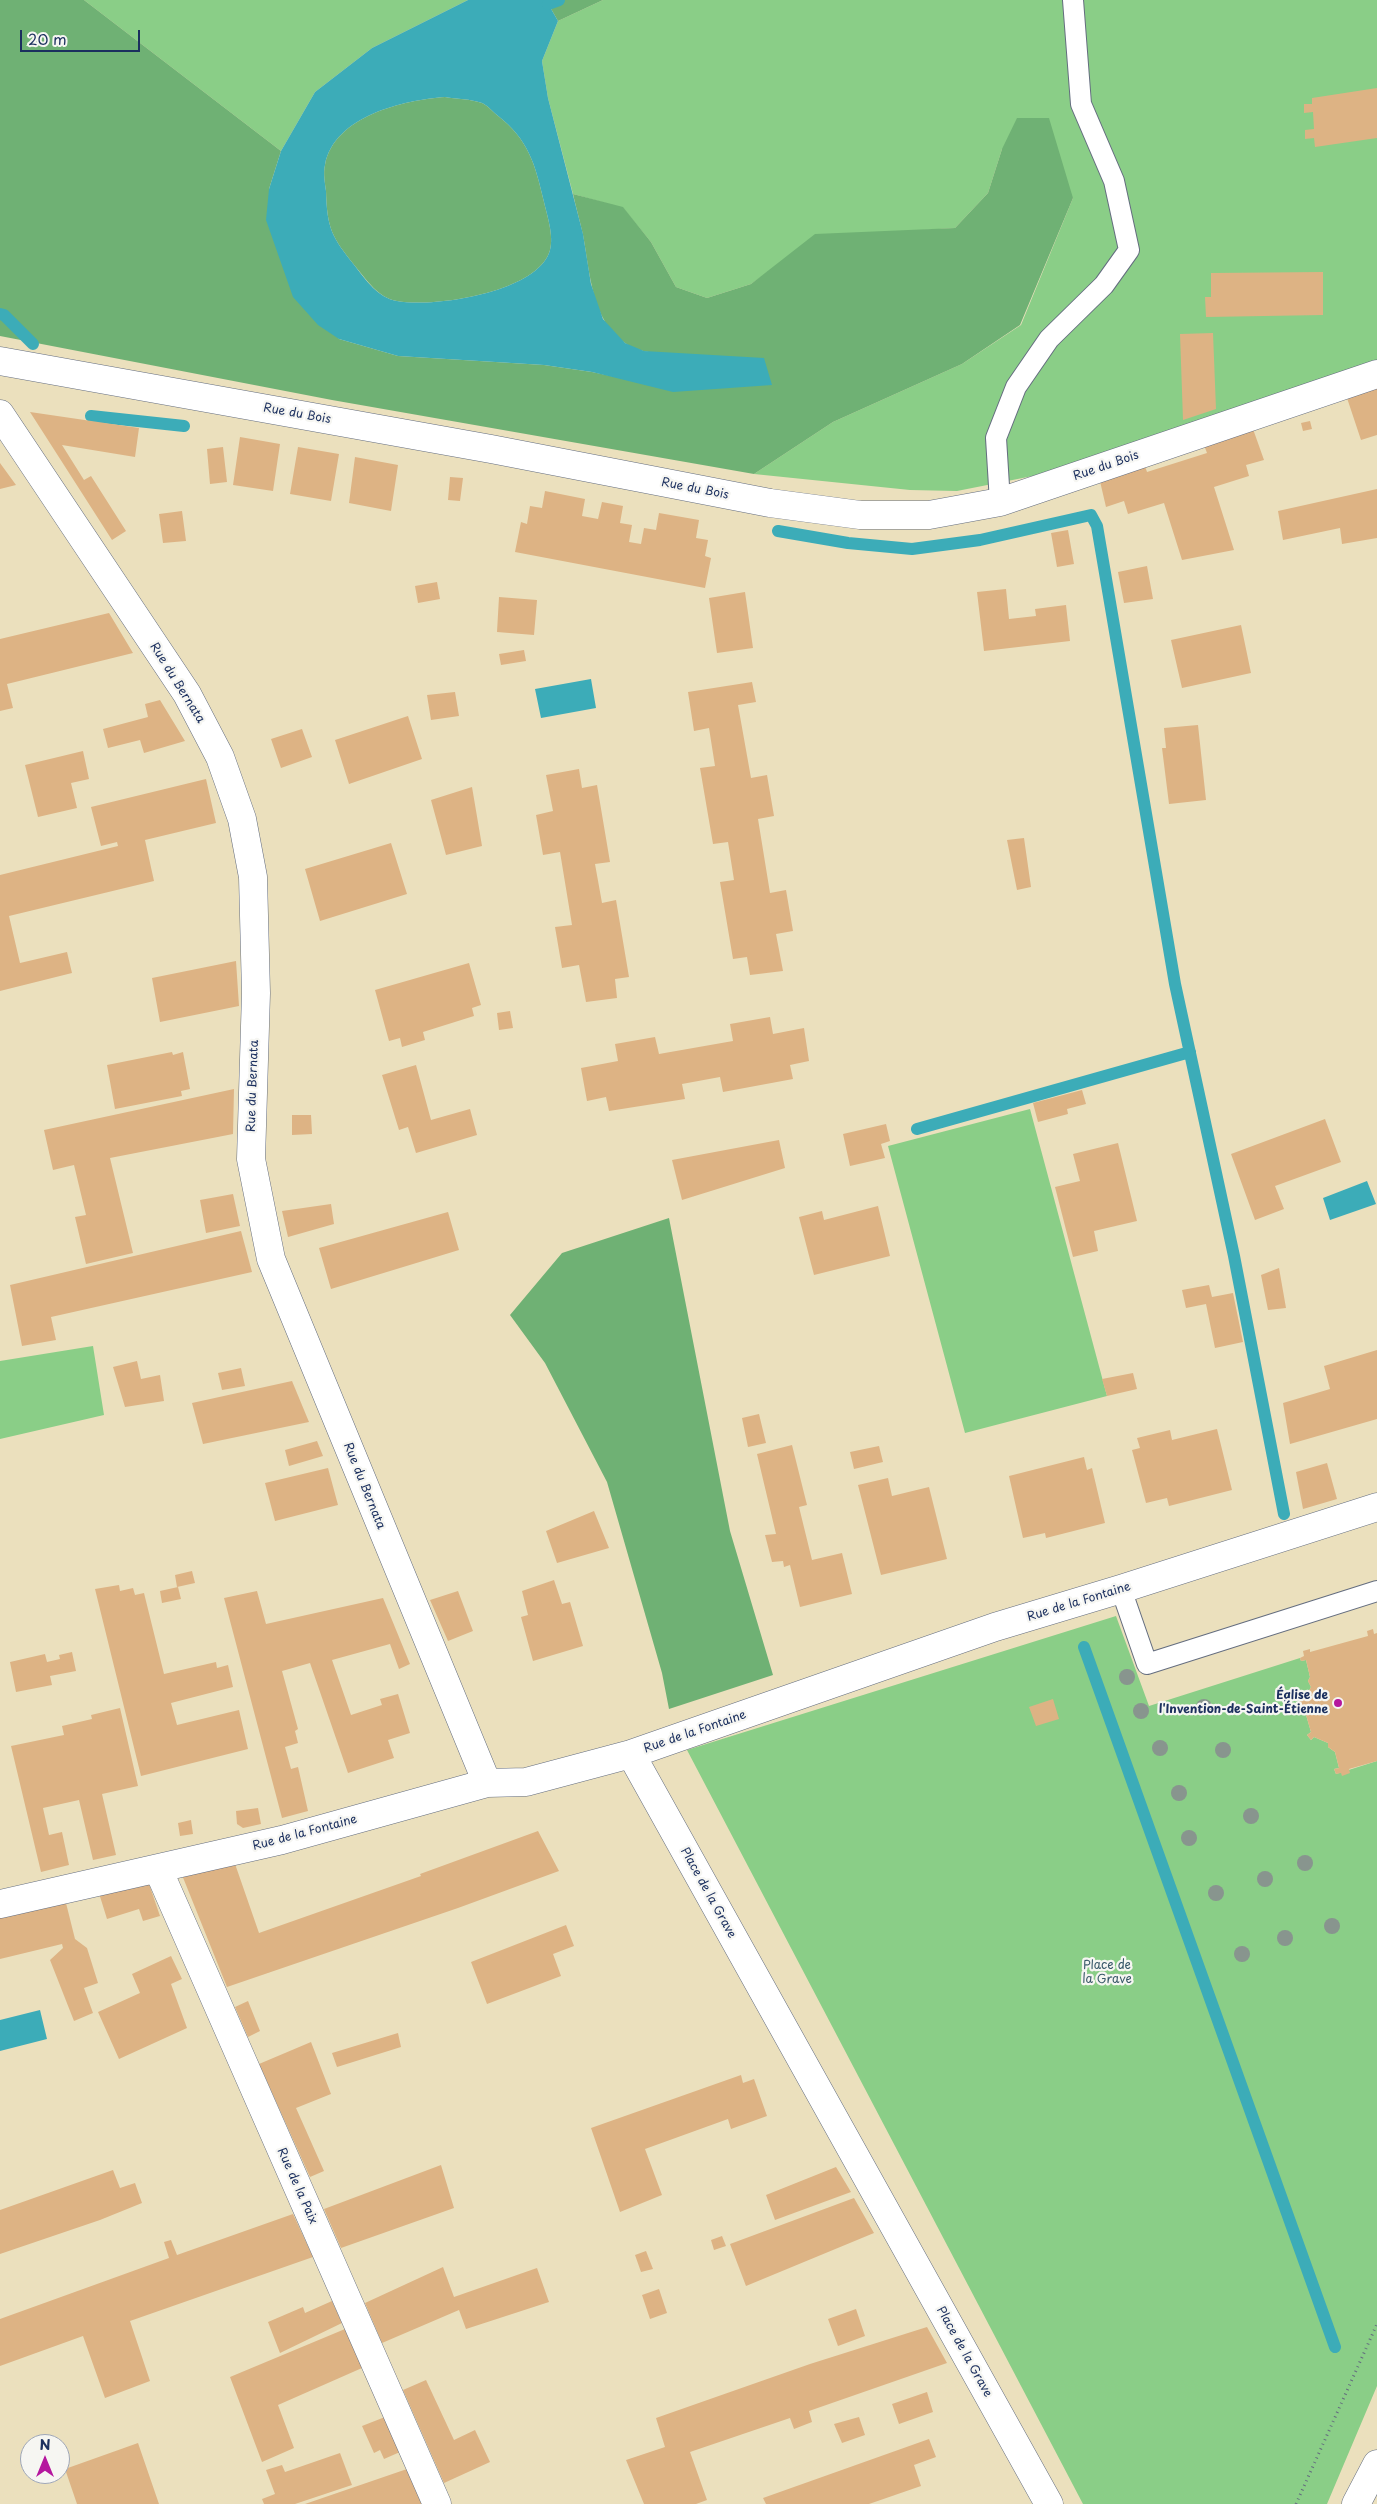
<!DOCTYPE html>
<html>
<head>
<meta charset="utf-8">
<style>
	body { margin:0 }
	#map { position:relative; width:1377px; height:2504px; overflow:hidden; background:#ebe0bd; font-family:"Playpen Sans",sans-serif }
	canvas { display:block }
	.north { position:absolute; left:20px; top:2434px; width:50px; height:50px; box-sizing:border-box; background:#f6f6f2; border:1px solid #9ea6b7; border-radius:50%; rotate:0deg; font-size:14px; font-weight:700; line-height:20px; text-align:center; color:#1b2f5e }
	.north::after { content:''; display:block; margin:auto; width:18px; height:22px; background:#b5179e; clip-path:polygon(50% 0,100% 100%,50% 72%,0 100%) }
	.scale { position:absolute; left:20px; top:30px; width:120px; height:22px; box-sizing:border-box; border:2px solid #1b2f5e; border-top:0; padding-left:6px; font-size:15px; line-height:18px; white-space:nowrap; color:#1b2f5e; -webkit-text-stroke:4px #f6f6f2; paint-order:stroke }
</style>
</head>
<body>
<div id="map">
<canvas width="1377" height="2504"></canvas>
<div class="north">N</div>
<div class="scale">20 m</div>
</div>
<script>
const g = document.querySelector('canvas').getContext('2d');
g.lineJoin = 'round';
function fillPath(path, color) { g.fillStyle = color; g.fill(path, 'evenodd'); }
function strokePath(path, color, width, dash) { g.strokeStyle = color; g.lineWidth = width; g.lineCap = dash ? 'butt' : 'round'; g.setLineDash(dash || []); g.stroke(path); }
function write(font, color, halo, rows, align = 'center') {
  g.font = font + ' "Playpen Sans",sans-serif'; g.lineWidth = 4.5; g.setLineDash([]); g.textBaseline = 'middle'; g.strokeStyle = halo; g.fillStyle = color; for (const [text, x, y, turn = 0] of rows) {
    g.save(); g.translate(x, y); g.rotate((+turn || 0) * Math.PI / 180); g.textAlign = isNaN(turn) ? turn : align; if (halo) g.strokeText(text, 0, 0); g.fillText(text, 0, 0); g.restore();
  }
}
fillPath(new Path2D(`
	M84 0H468L372 48 315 92 281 151Z
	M603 0H1377V363L1068 469 957 491 910 490 754 474 833 422 962 364 1021 325 1073 198 1002 149 988 193 955 228 891 232 779 264 751 284 707 298 676 287 651 242 623 208 573 194 548 98 542 61 558 21Z
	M1030 1109 1107 1396 965 1433 888 1146Z
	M93 1346 104 1415 0 1439V1361Z
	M1116 1616 1149 1706 1300 1658 1301 1661 1306 1660 1310 1677 1308 1681 1311 1687 1304 1700H1299L1298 1706 1304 1708 1311 1732 1307 1735 1311 1740 1314 1737 1328 1743V1747L1335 1752 1339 1768 1334 1769 1336 1774 1377 1761V2386L1327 2504H1083L687 1750Z`), '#8ace87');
fillPath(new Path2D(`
	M0 0H84L281 151 269 189 339 339 398 356 544 365 592 372 630 380 689 355C669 354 642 355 625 343 591 320 590 272 583 235 580 221 576 208 573 194L623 207 651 242 676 287 707 298 751 284 815 234 955 228 988 193 1002 149 1017 118H1049L1073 198 1020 325 962 364 833 422 754 474 332 400 0 336Z
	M546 0H603L558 21Z
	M445 97C456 99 471 99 482 103 487 105 492 111 497 115 529 140 535 164 544 202 547 215 554 236 550 250 539 292 434 308 397 301 378 298 367 280 355 266 332 237 327 229 326 191 325 183 323 173 325 165 334 116 404 100 445 97Z
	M669 1218 730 1531 773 1675 669 1709 662 1673 607 1482 545 1363 510 1315 562 1253Z`), '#6fb174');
fillPath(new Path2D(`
	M468 0H546L558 21 542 61 548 98 583 234 591 284 603 319 625 343 644 351 764 358 772 385 673 392 592 372 544 365 398 356 339 339 318 325 293 297 266 220 269 189 281 151 315 92 372 48ZM445 97C456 99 471 99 482 103 487 105 492 111 497 115 529 140 535 164 544 202 547 215 554 236 550 250 539 292 434 308 397 301 378 298 366 280 355 266 332 237 327 229 326 191 325 183 323 173 325 165 334 116 404 100 445 97Z
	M591 679 596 708 541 718 535 689Z
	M1367 1181 1376 1204 1330 1220 1323 1198Z
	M40 2010 47 2039 0 2051V2020Z`), '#3cacb8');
strokePath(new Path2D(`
	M548 4 559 0
	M0 314 4 315 33 344
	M91 416 184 426
	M778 531 848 543 912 549 980 540 1091 515 1097 526 1175 984 1234 1256 1284 1514
	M917 1129 1190 1052
	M1084 1647 1335 2347`), '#3cacb8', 12);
fillPath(new Path2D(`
	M1377 88V138L1315 147 1314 138 1305 139V130L1314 129 1313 112 1304 113V104H1312V98Z
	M1323 272V315L1206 317 1205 297H1211V273Z
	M1213 333 1216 409 1183 420 1180 334Z
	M1377 387V435L1361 440 1347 398Z
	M30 412 139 428 135 457 62 445 84 480 91 476 126 531 112 540Z
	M1310 421 1312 429 1303 431 1301 423Z
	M1253 429 1264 460 1246 465 1249 476 1214 487 1234 550 1182 560 1164 503 1128 514 1124 501 1106 507 1099 477 1144 463 1147 472 1207 453 1204 445Z
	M240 437 280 444 273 491 233 485Z
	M223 447 227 482 210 484 207 449Z
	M298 447 339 454 331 501 290 494Z
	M355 457 398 465 391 511 349 503Z
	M0 463 16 485 0 489Z
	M450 477 463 478 460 501 448 500Z
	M1377 489V538L1342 544 1340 528 1283 540 1278 511Z
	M545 491 585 499 582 516 598 519 602 502 623 506 620 523 632 525 629 542 641 544 644 528 656 530 659 513 699 520 696 538 708 540 705 556 711 558 705 588 515 552 521 522 527 524 530 506 542 508Z
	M182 511 186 541 163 543 159 514Z
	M1068 530 1074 564 1057 567 1051 533Z
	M1147 566 1153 599 1124 603 1118 572Z
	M437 582 440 599 418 603 415 586Z
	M1006 589 1009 619 1036 616 1035 609 1066 605 1070 641 984 651 977 592Z
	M745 592 753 648 717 653 709 598Z
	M499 597 537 600 534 635 497 632Z
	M109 613 133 653 7 684 13 708 0 711V639Z
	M1241 625 1251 673 1182 688 1171 640Z
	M524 650 526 661 501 665 499 654Z
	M752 682 756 702 738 705 751 778 767 775 774 816 758 819 770 893 786 890 793 931 776 934 783 971 750 975 747 957 733 959 720 882 734 880 728 842 713 844 700 768 715 766 709 728 694 731 688 692Z
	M455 692 459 716 431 720 427 695Z
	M160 700 185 741 144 753 140 740 108 748 103 729 148 717 145 704Z
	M408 716 422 759 349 784 335 740Z
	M1198 725 1206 800 1169 804 1162 748H1166L1164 728Z
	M302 729 312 757 281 768 271 739Z
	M83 751 89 779 71 783 77 808 38 817 25 765Z
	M579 769 582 788 597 785 610 862 595 864 602 903 616 900 629 977 615 979 617 998 586 1002 579 965 562 968 555 927 572 925 560 852 543 855 536 815 553 811 546 775Z
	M206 779 216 823 145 840 154 881 9 916 20 963 67 952 72 973 0 991V875L118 846 117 842 101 846 91 807Z
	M472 787 482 846 446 855 431 800Z
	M1024 838 1031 887 1017 890 1007 840Z
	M391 843 407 894 320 921 305 869Z
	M236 961 239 1006 160 1022 152 978Z
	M469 963 481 1005 472 1008 474 1016 423 1032 425 1040 402 1047 400 1038 389 1041 375 990Z
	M510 1011 513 1028 499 1030 497 1013Z
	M770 1017 773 1034 804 1028 809 1061 790 1065 793 1079 723 1092 720 1077 682 1084 685 1099 609 1111 606 1097 587 1101 581 1068 618 1061 615 1044 655 1037 659 1054 733 1041 730 1024Z
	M172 1052 173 1055 183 1052 190 1089 181 1091 182 1096 115 1109 107 1065Z
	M416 1065 431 1120 470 1109 477 1135 416 1153 408 1127 399 1130 382 1075Z
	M234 1089 233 1134 110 1158 133 1253 86 1264 75 1217 86 1215 74 1165 53 1170 44 1130Z
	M1082 1090 1086 1104 1067 1109 1068 1114 1038 1122 1033 1103Z
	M292 1115H311L312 1134 292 1135Z
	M1325 1119 1341 1162 1275 1186 1284 1209 1255 1220 1231 1154Z
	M886 1124 890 1141 881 1144 885 1158 850 1166 843 1134Z
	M779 1140 785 1168 682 1200 672 1160Z
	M1118 1143 1137 1221 1094 1231 1098 1251 1073 1257 1055 1187 1080 1181 1073 1154Z
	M233 1194 240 1226 206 1233 200 1200Z
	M331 1204 334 1224 288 1237 282 1211Z
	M878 1206 890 1256 814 1275 799 1217 822 1211 824 1220Z
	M448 1212 459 1250 331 1289 319 1248Z
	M241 1231 252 1272 51 1317 56 1340 22 1346 10 1285Z
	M1279 1268 1286 1308 1268 1310 1261 1275Z
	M1209 1285 1212 1297 1233 1293 1243 1342 1215 1348 1206 1304 1186 1308 1182 1290Z
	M1377 1350V1419L1290 1444 1283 1403 1330 1389 1324 1366Z
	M137 1361 141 1379 160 1375 164 1401 125 1407 113 1367Z
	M241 1368 245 1386 222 1390 218 1373Z
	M1133 1373 1137 1389 1107 1396 1102 1379Z
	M292 1381 309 1422 203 1444 192 1403Z
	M759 1414 766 1443 748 1447 742 1418Z
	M1217 1429 1232 1490 1169 1506 1167 1498 1146 1503 1132 1450 1140 1448 1137 1438 1170 1430 1172 1440Z
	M317 1441 323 1456 289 1466 285 1450Z
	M792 1445 807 1505 799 1507 812 1560 842 1553 852 1594 800 1607 790 1565 784 1567 783 1561 772 1562 765 1535 776 1534 757 1454Z
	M879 1446 883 1462 854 1469 850 1452Z
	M1084 1457 1087 1470 1092 1468 1105 1523 1046 1538 1045 1533 1023 1538 1009 1476Z
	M1327 1463 1337 1499 1303 1509 1296 1472Z
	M328 1468 338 1505 275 1521 265 1483Z
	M888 1478 892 1496 929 1487 947 1559 881 1575 858 1485Z
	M594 1511 609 1548 557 1563 546 1531Z
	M192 1571 195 1583 177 1587 175 1575Z
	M554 1580 562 1604 570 1602 583 1646 533 1661 521 1617 528 1615 522 1591Z
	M119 1585 120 1591 133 1588 135 1595 144 1593 164 1674 216 1662 217 1668 228 1665 233 1687 171 1703 177 1725 239 1710 248 1749 141 1776 95 1589Z
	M178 1587 181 1599 162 1603 160 1591Z
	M257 1591 266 1624 383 1598 410 1664 399 1669 390 1644 332 1660 351 1715 382 1705 380 1699 398 1694 410 1733 388 1740 394 1758 348 1773 310 1663 282 1671 298 1729 295 1731 298 1743 285 1747 291 1769 298 1767 308 1811 282 1818 224 1598Z
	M458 1591 473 1631 448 1641 430 1600Z
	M1373 1629 1374 1634 1377 1633V1761L1349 1769 1350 1773 1342 1776 1341 1773 1336 1774 1334 1769 1339 1768 1335 1752 1328 1747V1743L1314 1737 1311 1740 1307 1735 1311 1732 1304 1708 1298 1706 1299 1700H1304L1311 1687 1308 1681 1310 1677 1306 1660 1301 1661 1300 1658 1304 1656 1303 1651 1310 1649V1652L1368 1636 1367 1631Z
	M72 1652 76 1671 50 1676 52 1685 16 1692 10 1662 45 1654 47 1662 60 1659 59 1655Z
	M1053 1699 1059 1719 1036 1726 1029 1707Z
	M120 1708 138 1786 102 1794 116 1855 93 1860 79 1800 43 1808 49 1835 62 1832 69 1865 41 1872 11 1746 64 1735 62 1726 92 1719 91 1715Z
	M258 1808 261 1824 243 1828 237 1824 236 1811Z
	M191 1820 193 1834 180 1836 178 1823Z
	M538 1831 559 1871 458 1908 227 1987 182 1875 234 1861 259 1933 421 1876 420 1874Z
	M147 1878 160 1916 143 1921 139 1909 107 1919 98 1890Z
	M65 1899 75 1939 87 1948 98 1983 84 1988 93 2013 74 2021 50 1960 63 1948 62 1944 0 1959V1914Z
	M566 1925 574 1946 553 1954 561 1976 487 2004 471 1962Z
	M171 1956 182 1979 171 1984 187 2028 119 2059 98 2012 140 1993 132 1974Z
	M248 2001 260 2031 248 2037 235 2007Z
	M398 2033 401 2047 337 2067 332 2053Z
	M311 2042 331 2094 296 2108 324 2171 310 2177 259 2064Z
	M741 2075 743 2083 754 2079 767 2116 731 2129 728 2119 645 2149 662 2195 620 2212 591 2128Z
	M441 2165 454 2208 341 2248 324 2209Z
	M836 2167 851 2192 775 2220 766 2195Z
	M113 2170 120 2188 135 2183 142 2203 100 2220 0 2254V2210Z
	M854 2198 874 2233 746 2286 730 2244Z
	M293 2214 313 2257 130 2321 150 2381 105 2398 83 2336 0 2366V2319L169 2258 164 2242 171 2240 177 2255Z
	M722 2236 726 2246 714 2250 711 2240Z
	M646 2251 653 2269 641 2272 635 2255Z
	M443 2267 454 2297 537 2268 549 2302 466 2329 459 2310 382 2343 365 2303Z
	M659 2289 667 2313 650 2319 642 2295Z
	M332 2301 342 2323 280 2353 268 2322 303 2307 305 2313Z
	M856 2309 865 2336 838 2346 828 2319Z
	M927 2327 947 2363 809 2411 812 2422 794 2429 790 2418 690 2452 707 2500 696 2504H644L626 2460 665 2447 656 2418 810 2364Z
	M345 2329 362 2368 278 2405 294 2448 262 2462 230 2377Z
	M426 2380 454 2440 475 2430 490 2462 444 2483 403 2390Z
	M927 2392 933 2412 899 2424 892 2404Z
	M385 2417 400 2452 384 2459 380 2450 374 2453 362 2426Z
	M859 2417 865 2435 842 2443 834 2424Z
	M929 2439 936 2457 914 2465 921 2486 869 2504H766L763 2498Z
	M138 2443 159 2504H77L65 2469Z
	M340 2453 352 2485 295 2504H264L262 2499 275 2494 266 2470 282 2465 285 2472Z
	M407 2469 422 2504H305Z`), '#ddb384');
const lane = new Path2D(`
	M1000 502 996 438 1016 387 1049 339 1104 285 1129 250 1114 181 1081 104 1073 0
	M1121 1589 1147 1664 1377 1591`);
const street = new Path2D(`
	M0 361 491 449 770 503 860 515H929L1000 502 1377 374
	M0 414 187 694 220 757 242 819 253 877 256 993 251 1159 271 1259 487 1783
	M631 1754 1049 2504
	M158 1869 437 2504
	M0 1904 282 1840 487 1783 526 1782 631 1754 995 1627 1121 1589 1377 1507
	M1356 2504 1377 2464`);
strokePath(lane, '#646d7f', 22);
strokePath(street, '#646d7f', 29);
strokePath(new Path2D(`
	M1296 2504 1377 2324`), '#646d7f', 3, [1, 4]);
strokePath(lane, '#fff', 20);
strokePath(street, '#fff', 28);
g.fillStyle = '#88958e';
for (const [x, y] of [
	[1127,1677],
	[1204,1707],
	[1141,1711],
	[1160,1748],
	[1223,1750],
	[1179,1793],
	[1251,1816],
	[1189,1838],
	[1305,1863],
	[1265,1879],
	[1216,1893],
	[1332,1926],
	[1285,1938],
	[1242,1954]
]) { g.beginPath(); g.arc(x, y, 8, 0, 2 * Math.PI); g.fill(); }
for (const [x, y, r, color] of [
	[1338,1703,5,"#b5179e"]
]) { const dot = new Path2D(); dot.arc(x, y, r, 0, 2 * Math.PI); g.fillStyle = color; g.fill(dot); strokePath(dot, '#f6f6f2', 2); }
write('12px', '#1b2f5e', '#f6f6f2', [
	["Rue du Bois",297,414,10],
	["Rue du Bois",1106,466,-19],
	["Rue du Bois",695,489,11],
	["Rue du Bernata",177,683,58],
	["Rue du Bernata",253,1086,-88],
	["Rue du Bernata",364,1486,68],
	["Rue de la Fontaine",1079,1602,-17],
	["Rue de la Fontaine",695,1732,-19],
	["Rue de la Fontaine",305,1833,-15],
	["Place de la Grave",708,1893,61],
	["Rue de la Paix",297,2186,66],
	["Place de la Grave",964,2352,61]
]);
write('bold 12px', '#1b2f5e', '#f6f6f2', [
	["Église de",1328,1696],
	["l'Invention-de-Saint-Étienne",1328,1710]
], 'right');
write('12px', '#375768', '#f6f6f2', [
	["Place de",1107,1966],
	["la Grave",1107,1980]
]);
</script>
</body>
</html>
